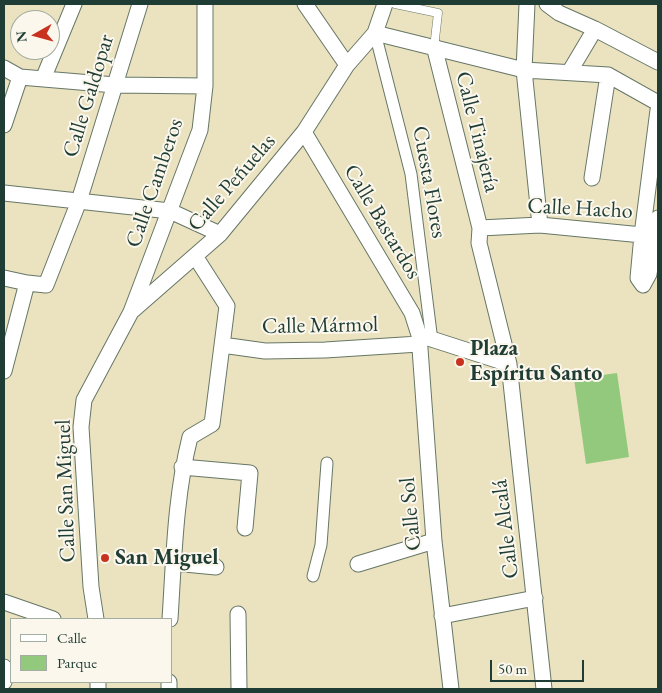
<!DOCTYPE html>
<html>
<head>
<meta charset="utf-8">
<style>
	body { margin:0 }
	#map { position:relative; width:662px; height:693px; overflow:hidden; background:#ebe2c0; font-family:"EB Garamond",serif }
	canvas { display:block }
	.frame { position:absolute; inset:0; border:5px solid #1f3d34; pointer-events:none }
	.legend { position:absolute; left:10px; top:618px; width:162px; height:65px; box-sizing:border-box; background:#fbf7ec; border:1px solid #a3ada2; margin:0; padding:6px 9px; list-style:none; font-size:15px; color:#1f3d34 }
	.legend li { display:flex; align-items:center; gap:10px; height:25px }
	.legend b { width:25px; border:1px solid #a3ada2 }
	.north { position:absolute; left:10px; top:10px; width:50px; height:50px; box-sizing:border-box; background:#fbf7ec; border:1px solid #a3ada2; border-radius:50%; rotate:263deg; font-size:14px; font-weight:700; line-height:20px; text-align:center; color:#1f3d34 }
	.north::after { content:''; display:block; margin:auto; width:18px; height:22px; background:#c8321e; clip-path:polygon(50% 0,100% 100%,50% 72%,0 100%) }
	.scale { position:absolute; left:490px; top:660px; width:94px; height:22px; box-sizing:border-box; border:2px solid #1f3d34; border-top:0; padding-left:6px; font-size:15px; line-height:18px; white-space:nowrap; color:#1f3d34; -webkit-text-stroke:4px #fbf7ec; paint-order:stroke }
</style>
</head>
<body>
<div id="map">
<canvas width="662" height="693"></canvas>
<div class="frame"></div>
<ul class="legend">
<li><b style="height:6px;background:#fff"></b>Calle</li>
<li><b style="height:14px;background:#92c97c"></b>Parque</li>
</ul>
<div class="north">N</div>
<div class="scale">50 m</div>
</div>
<script>
const g = document.querySelector('canvas').getContext('2d');
g.lineJoin = 'round';
function fillPath(path, color) { g.fillStyle = color; g.fill(path, 'evenodd'); }
function strokePath(path, color, width, dash) { g.strokeStyle = color; g.lineWidth = width; g.lineCap = dash ? 'butt' : 'round'; g.setLineDash(dash || []); g.stroke(path); }
function write(font, color, halo, rows, align = 'center') {
  g.font = font + ' "EB Garamond",serif'; g.lineWidth = 4; g.setLineDash([]); g.textBaseline = 'middle'; g.strokeStyle = halo; g.fillStyle = color; for (const [text, x, y, turn = 0] of rows) {
    g.save(); g.translate(x, y); g.rotate((+turn || 0) * Math.PI / 180); g.textAlign = isNaN(turn) ? turn : align; if (halo) g.strokeText(text, 0, 0); g.fillText(text, 0, 0); g.restore();
  }
}
fillPath(new Path2D(`
	M617 373 629 457 586 464 574 379Z`), '#92c97c');
const service = new Path2D(`
	M395 4 438 13 435 39`);
const pedestrian = new Path2D(`
	M375 33 411 174 432 341
	M313 576 321 545 327 463`);
const minor = new Path2D(`
	M305 4 347 65
	M527 4 524 70 540 225
	M547 4 559 13 595 29 658 62
	M375 33 524 70 608 75 658 103
	M434 46 480 228 479 243 509 364 544 689
	M4 68 20 77 115 85 205 86
	M570 71 595 29
	M43 79 74 4
	M4 125 20 77
	M304 132 412 313 419 335 434 541 451 689
	M592 178 608 75
	M4 193 170 211 220 234
	M480 228 540 225 642 235 658 110
	M642 235 638 278 643 285 649 274 658 218
	M4 278 27 283
	M133 310 220 234 304 132 347 65 375 33 385 4
	M419 335 509 364
	M222 345 265 351 325 350 419 344
	M4 371 27 283 46 285 79 201 140 4
	M182 467 250 473 245 528
	M174 563 216 567
	M358 564 434 541
	M4 602 53 619
	M238 614 239 689
	M442 616 535 598
	M96 619 91 587 81 427 84 400 131 312 200 130 205 86V4
	M170 619C174 558 175 497 190 437L212 424 227 306 195 256
	M4 667 6 673 4 682
	M98 682V689
	M169 689V682`);
strokePath(service, '#667765', 9);
strokePath(pedestrian, '#667765', 13);
strokePath(minor, '#667765', 17);
strokePath(service, '#fff', 8);
strokePath(pedestrian, '#fff', 11);
strokePath(minor, '#fff', 15);
for (const [x, y, r, color] of [
	[460,362,5,"#c8321e"],
	[105,558,5,"#c8321e"]
]) { const dot = new Path2D(); dot.arc(x, y, r, 0, 2 * Math.PI); g.fillStyle = color; g.fill(dot); strokePath(dot, '#fbf7ec', 2); }
write('22px', '#1f3d34', '#fbf7ec', [
	["Calle Galdopar",89,96,-73],
	["Calle Tinajería",477,132,76],
	["Cuesta Flores",429,182,80],
	["Calle Camberos",155,183,-71],
	["Calle Peñuelas",232,183,-49],
	["Calle Hacho",580,209,3],
	["Calle Bastardos",382,222,59],
	["Calle Mármol",320,326,-1],
	["Calle San Miguel",66,491,-92],
	["Calle Sol",411,514,-95],
	["Calle Alcalá",506,529,-97]
]);
write('bold 22px', '#1f3d34', '#fbf7ec', [
	["Plaza",470,349],
	["Espíritu Santo",470,374],
	["San Miguel",115,558]
], 'left');
</script>
</body>
</html>
